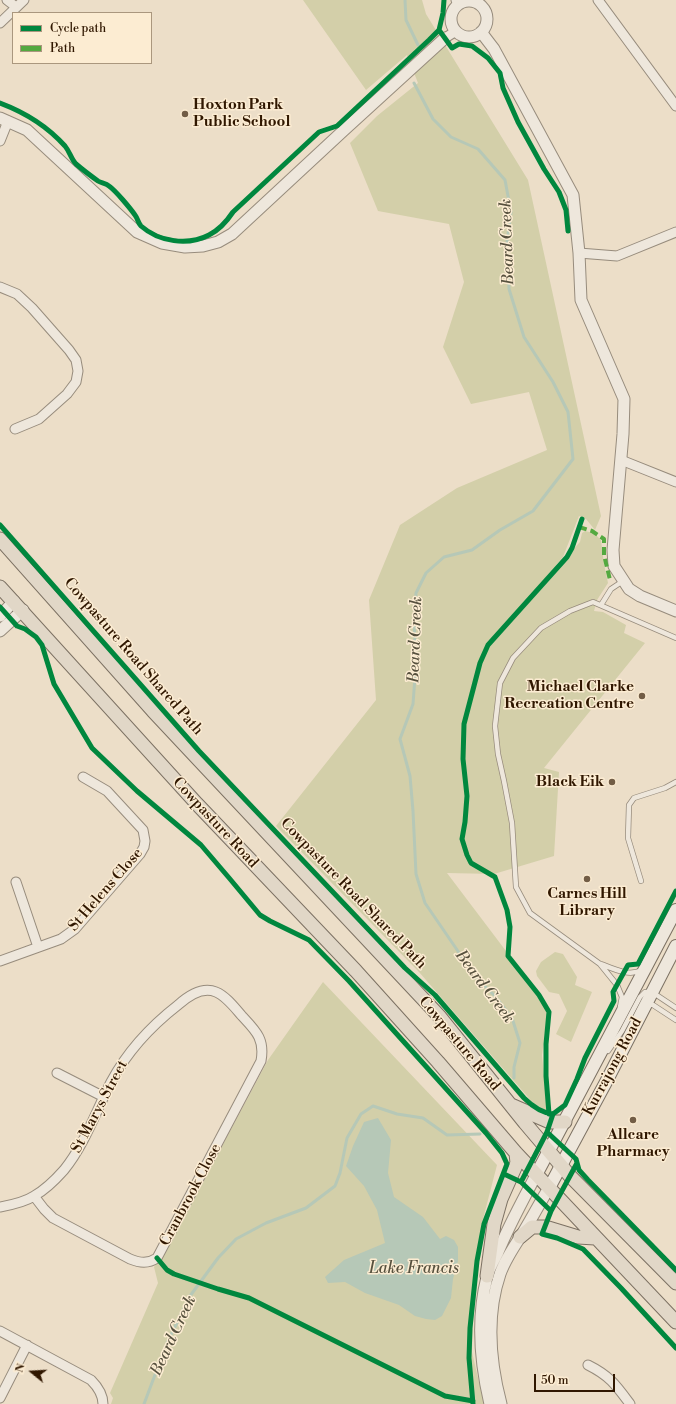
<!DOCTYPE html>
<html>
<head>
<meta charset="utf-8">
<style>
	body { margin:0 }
	#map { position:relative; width:676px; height:1404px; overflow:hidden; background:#ecdec8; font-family:"Libre Bodoni",serif }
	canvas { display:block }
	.legend { position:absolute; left:12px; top:12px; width:140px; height:52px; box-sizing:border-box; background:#fcecd2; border:1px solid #aa977e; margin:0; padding:5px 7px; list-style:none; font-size:12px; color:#301700 }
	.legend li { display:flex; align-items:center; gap:8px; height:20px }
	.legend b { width:20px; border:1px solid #aa977e }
	.north { position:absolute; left:12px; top:1352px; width:40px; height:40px; -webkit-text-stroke:3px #fcecd2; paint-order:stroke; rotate:288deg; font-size:11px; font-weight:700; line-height:16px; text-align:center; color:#301700 }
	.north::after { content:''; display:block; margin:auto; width:14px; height:18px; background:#301700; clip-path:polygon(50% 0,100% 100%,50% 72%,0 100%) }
	.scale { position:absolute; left:534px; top:1374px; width:81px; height:18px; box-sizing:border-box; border:2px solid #301700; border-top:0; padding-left:5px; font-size:12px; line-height:14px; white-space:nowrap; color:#301700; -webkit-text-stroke:3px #fcecd2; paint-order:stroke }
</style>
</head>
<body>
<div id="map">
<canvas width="676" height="1404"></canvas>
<ul class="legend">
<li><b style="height:5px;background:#00873e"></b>Cycle path</li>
<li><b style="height:5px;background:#54a940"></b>Path</li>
</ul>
<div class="north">N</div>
<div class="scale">50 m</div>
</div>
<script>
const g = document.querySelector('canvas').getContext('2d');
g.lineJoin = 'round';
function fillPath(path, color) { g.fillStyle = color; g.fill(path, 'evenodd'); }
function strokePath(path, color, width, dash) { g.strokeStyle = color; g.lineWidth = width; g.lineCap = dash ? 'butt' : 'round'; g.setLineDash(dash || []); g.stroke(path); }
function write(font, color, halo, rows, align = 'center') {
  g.font = font + ' "Libre Bodoni",serif'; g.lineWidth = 3; g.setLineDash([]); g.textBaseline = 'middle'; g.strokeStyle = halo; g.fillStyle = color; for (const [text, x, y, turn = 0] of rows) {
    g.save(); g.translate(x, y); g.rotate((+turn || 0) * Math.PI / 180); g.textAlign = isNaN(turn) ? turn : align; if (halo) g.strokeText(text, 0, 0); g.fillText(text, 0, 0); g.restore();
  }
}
fillPath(new Path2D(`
	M303 0H422L426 14 528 180 601 516 595 530 586 519 579 516 563 557 534 591 580 542 582 533 585 531 594 533 601 540 604 564 608 583 597 600 594 611 603 612 626 625 624 633 645 643 544 768 559 772 554 856 494 874 447 873 543 1000 547 1015 542 1055 547 1111 534 1104 419 972 276 826 376 700 369 600 400 525 457 488 547 450 529 392 471 404 443 347 464 282 449 224 378 211 350 143 377 116 418 83 407 55 366 90Z
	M555 952 563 954 577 977 575 985 592 992 571 1042 556 1034 567 1011 559 994 549 992 537 976 536 971 541 962Z
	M323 982 497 1165 482 1223 479 1262 473 1323 472 1352 484 1404H111L113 1398 110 1393 158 1283 154 1267 165 1253 268 1060Z`), '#d3cfa9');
fillPath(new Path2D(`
	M378 1118 391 1140 388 1173 394 1197 423 1217 440 1239 446 1236 454 1240 458 1247V1261L453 1279 451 1298 442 1316 435 1320 426 1319 415 1316 399 1305 365 1293 345 1282 328 1283 325 1277 344 1260 385 1243 377 1210 364 1186 346 1166 353 1146 364 1122Z`), '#b6c8b7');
strokePath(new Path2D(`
	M405 0 406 20 418 45
	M414 83 433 119 451 137 478 149 505 180 511 212 507 242 509 289 524 337 553 382 568 412 573 459 533 511 500 530 472 550 444 557 426 573 416 593 414 621 416 663 413 704 400 739 410 776 413 811 416 874 425 903 464 960 472 974 494 995 512 1018 520 1043 514 1067V1078
	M144 1404 167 1343 190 1296 218 1258 236 1239 266 1223 306 1208 335 1186 340 1173 347 1138 361 1114 373 1106 397 1114 423 1118 447 1135 480 1134`), '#b6c8b7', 3);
const service = new Path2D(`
	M601 605 611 589 623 581
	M641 881 628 838 629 805 634 798 665 788 676 782
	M601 964C614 969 629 977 642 970
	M646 1004 653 1005 676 1020
	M620 1007 622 997 617 985 600 964 530 913 516 887 512 823 504 781 498 754 495 726 500 683 513 658 541 628 570 611 593 602 676 638
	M608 1051 622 1031 640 997 645 992H652L676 1008`);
const minor = new Path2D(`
	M7 0 16 7
	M456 0 458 4
	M598 0 676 106
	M0 23 24 0
	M445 38 456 31
	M0 141 8 121
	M579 253 617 256 676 232
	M0 287 17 294 32 308 69 350 76 360 78 371 76 382 67 394 39 419 15 429
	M621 460 676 482
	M16 882 38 947
	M0 961 61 939 75 929 140 854 144 847 145 841 143 830 107 791 83 777
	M57 1073 104 1097
	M0 1207C11 1205 25 1202 34 1196 45 1190 56 1179 64 1170 85 1144 96 1111 111 1082 127 1052 151 1026 178 1005 188 996 202 986 216 992 226 996 235 1008 242 1016 256 1031 265 1039 261 1061L157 1258C148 1264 140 1263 130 1259L53 1218 44 1209 34 1196
	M0 1331 91 1380C98 1387 103 1394 103 1404
	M588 1365C610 1376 616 1385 630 1404
	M0 1398 27 1345`);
const tertiary = new Path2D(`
	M451 19a18 18 0 1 1 36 0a18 18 0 1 1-36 0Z
	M481 32 494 49 573 195 579 253 581 300 624 399 623 434 613 550 614 566 629 589 640 596 676 611
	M0 118 27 130 137 232 162 243 185 247 203 246 218 242 232 234 343 131 445 38
	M0 616 14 601
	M0 631 23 610
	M490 1404C480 1362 476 1320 487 1277 489 1268 494 1260 498 1252 509 1225 523 1200 536 1175
	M501 1404C490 1362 486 1315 500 1274 505 1260 513 1248 521 1236 531 1220 539 1204 549 1188`);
const secondary = new Path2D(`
	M536 1175 676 910
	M549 1188 606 1082 676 946`);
const primary = new Path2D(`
	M0 539 153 711 440 1017 525 1123 570 1176 676 1283
	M0 587 197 804 356 971 438 1062 516 1153 676 1322
	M511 1105 550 1122H565
	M520 1237 532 1227H545L578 1237 595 1238
	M487 1276 494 1224 501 1199 517 1163 516 1153`);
strokePath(service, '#978c7d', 6);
strokePath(minor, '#978c7d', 11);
strokePath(tertiary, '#978c7d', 13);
strokePath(secondary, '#7c7163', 14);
strokePath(primary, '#7c7163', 15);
strokePath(service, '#eee7dc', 4.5);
strokePath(minor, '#eee7dc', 9);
strokePath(tertiary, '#eee7dc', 11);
strokePath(secondary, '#eee7dc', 12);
strokePath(primary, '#e1d7c7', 13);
strokePath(new Path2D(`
	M579 527 592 531 604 539V555L610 580`), '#54a940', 4, [8, 4]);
strokePath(new Path2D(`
	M439 30 452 48 459 44 472 46 488 58 500 73 503 88 518 122 544 169 559 192 566 210 568 231
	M0 103C24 112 48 127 65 146 70 152 71 159 76 164 83 170 91 176 98 181 101 183 106 183 109 186 116 191 130 208 135 215 138 219 138 223 141 226 159 242 188 246 209 235 219 230 227 221 233 212L319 132 337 126 429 40 439 30 443 13 444 0
	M0 525 199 751 405 968 435 995 524 1098C532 1106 542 1113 553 1114
	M0 607 17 626 25 629 36 637 42 645 54 684 92 748 137 791 201 845 230 879 260 915 270 921 309 940 349 981 486 1133 502 1153 507 1164 484 1224 477 1261 470 1328 469 1358 473 1404
	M549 1114 546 1076V1044L549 1012 539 995 508 956 510 927 507 910 495 877 471 863 467 855 462 839 465 822 467 796 463 759 464 724 480 663 488 645 567 557 572 548 582 519
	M553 1114 565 1105 577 1079 585 1058 614 1001 613 992 628 965 638 964 676 891
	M547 1132 576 1159 579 1170 588 1180 676 1270
	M577 1163 551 1211 542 1234 557 1238 583 1249 621 1288 676 1348
	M504 1174 521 1182 551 1211
	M521 1182 547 1132 553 1114
	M157 1258 167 1270 174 1274 218 1289 249 1298 445 1396 473 1401`), '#00873e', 5);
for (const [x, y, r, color] of [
	[185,114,4,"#725d46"],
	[642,696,4,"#725d46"],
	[612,782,4,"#725d46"],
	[587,879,4,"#725d46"],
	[633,1120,4,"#725d46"]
]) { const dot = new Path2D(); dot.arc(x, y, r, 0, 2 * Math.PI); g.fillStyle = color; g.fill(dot); strokePath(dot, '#fcecd2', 1.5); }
write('bold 15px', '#301700', '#fcecd2', [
	["Hoxton Park",193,105,"left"],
	["Public School",193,122,"left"],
	["Michael Clarke",634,687],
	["Recreation Centre",634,704],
	["Black Eik",604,782],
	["Carnes Hill",587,894,"center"],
	["Library",587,911,"center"],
	["Allcare",633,1135,"center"],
	["Pharmacy",633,1152,"center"]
], 'right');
write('15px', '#301700', '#fcecd2', [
	["Cowpasture Road Shared Path",133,657,49],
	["Cowpasture Road",215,823,47],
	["St Helens Close",106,890,-49],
	["Cowpasture Road Shared Path",353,894,46],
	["Cowpasture Road",459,1044,50],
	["Kurrajong Road",613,1067,-62],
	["St Marys Street",100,1107,-62],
	["Cranbrook Close",191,1195,-62]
]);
write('italic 16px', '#57513e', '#fcecd2', [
	["Beard Creek",508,242,-92],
	["Beard Creek",416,640,-88],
	["Beard Creek",484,987,53],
	["Lake Francis",414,1269],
	["Beard Creek",174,1336,-65]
]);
</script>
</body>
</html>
